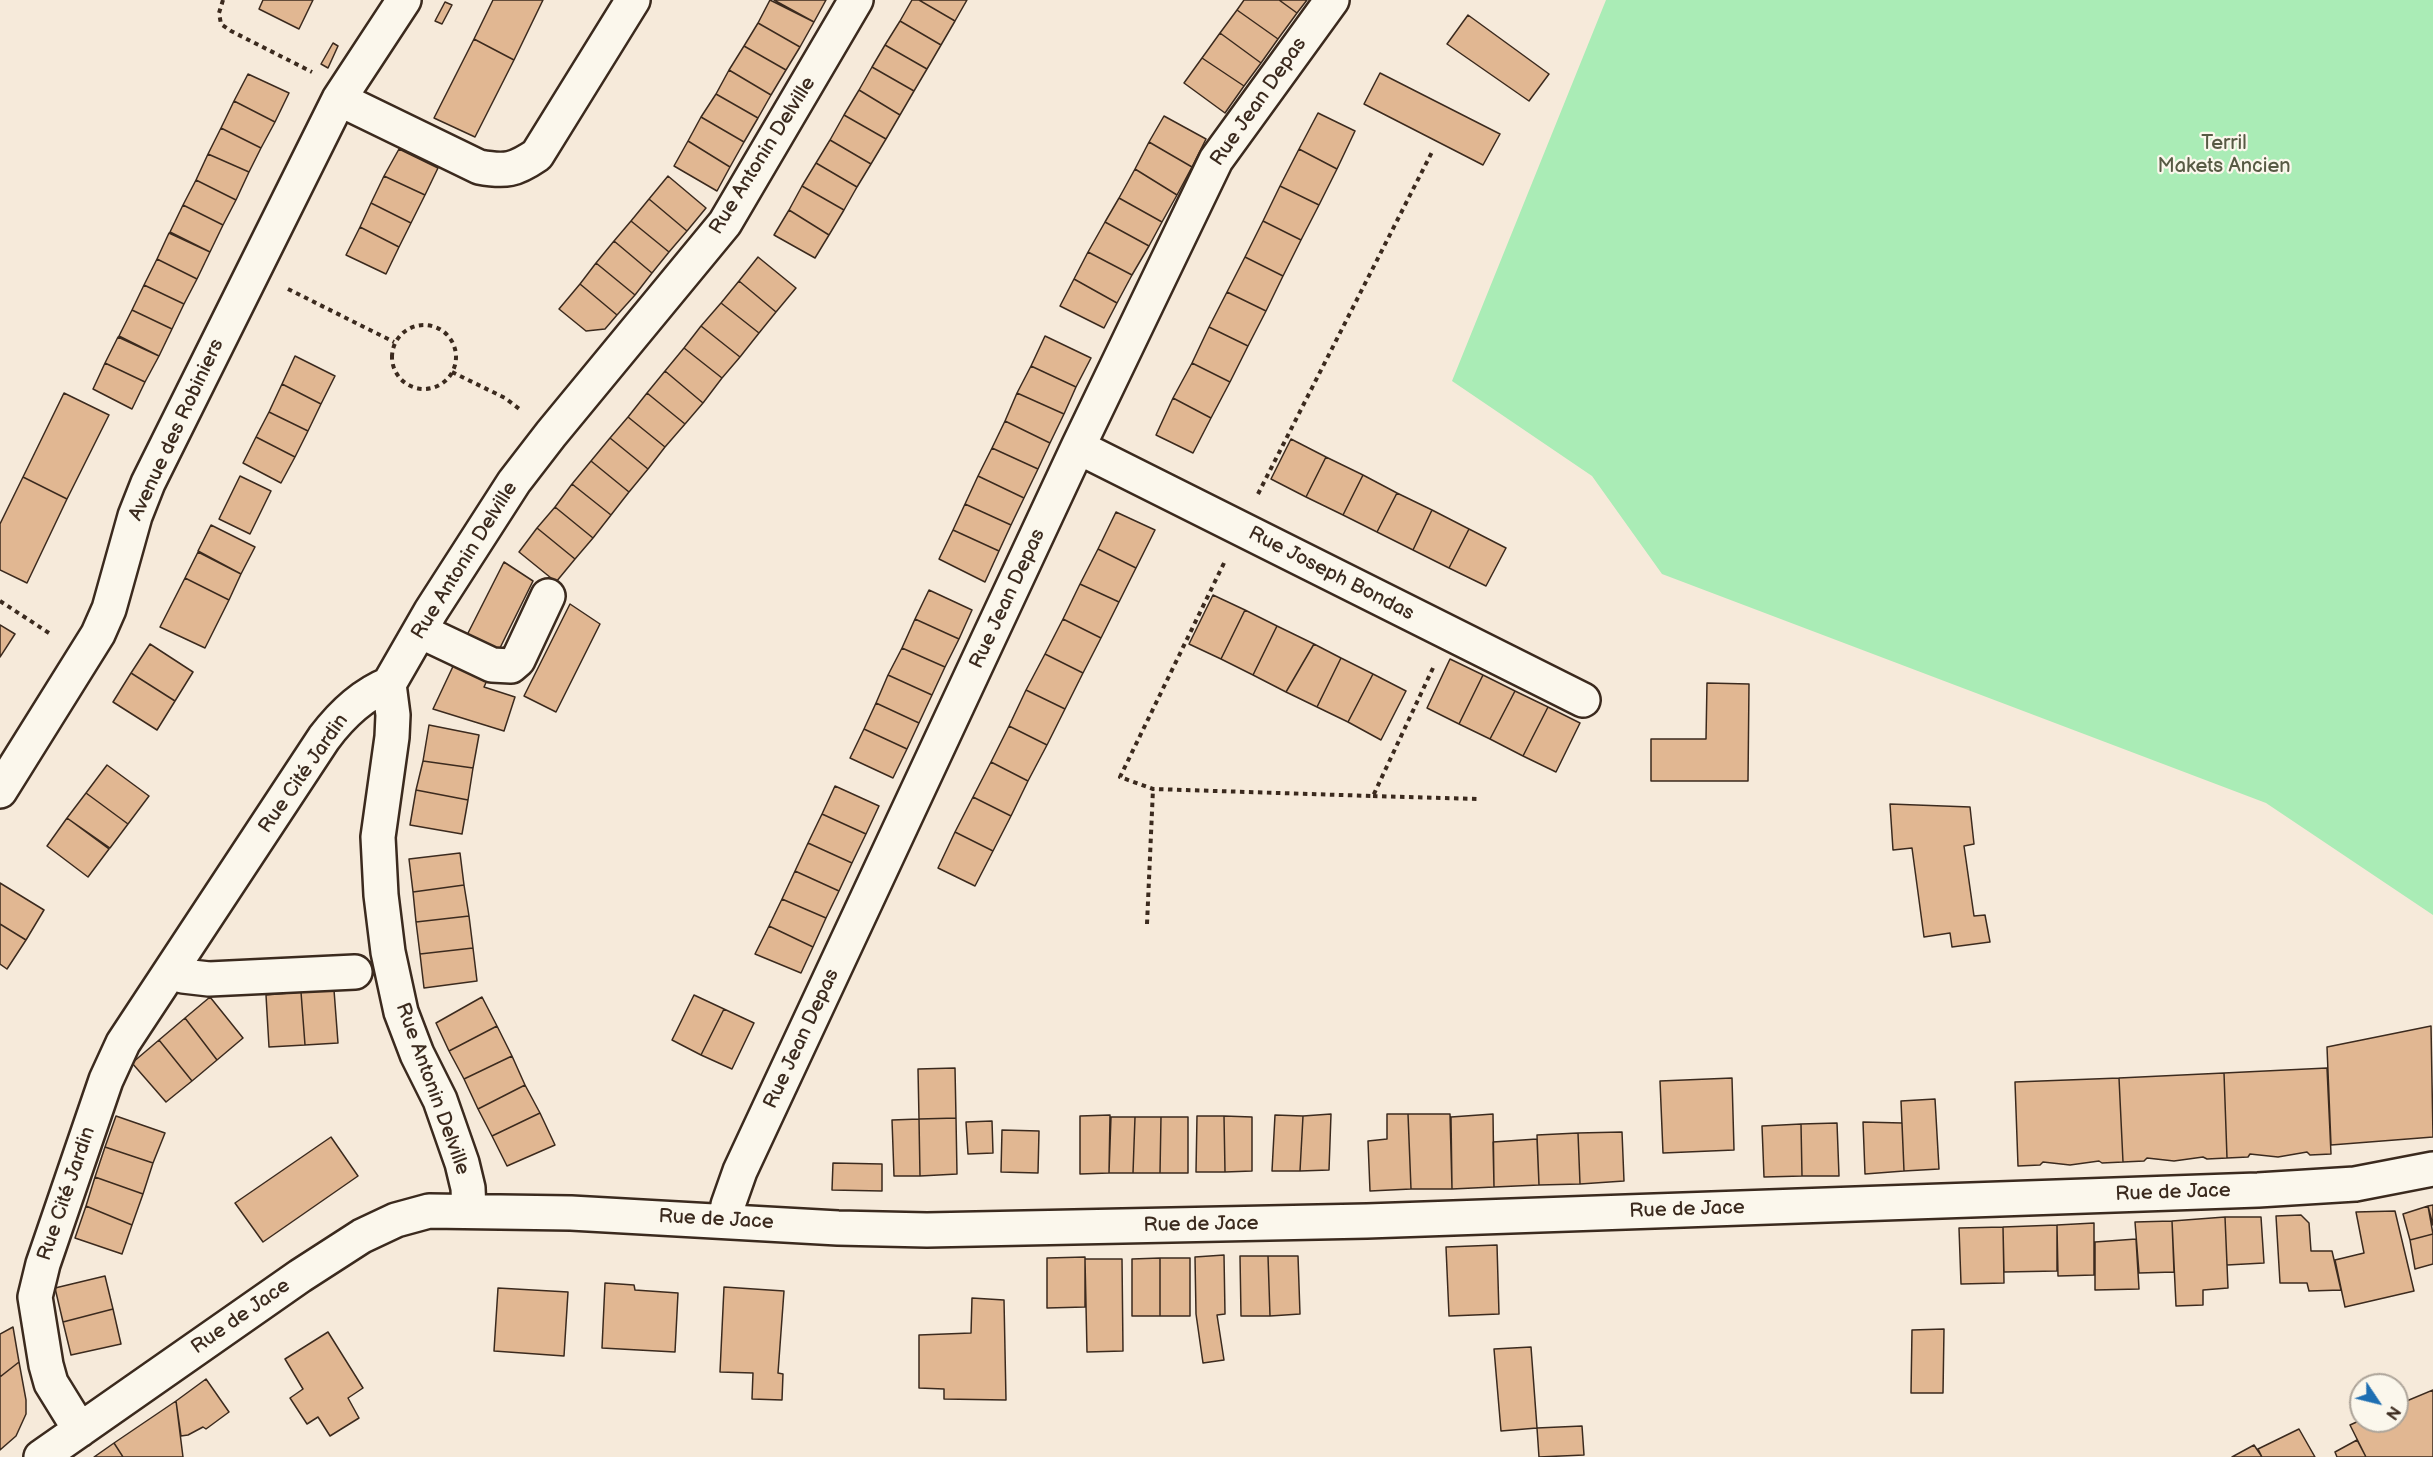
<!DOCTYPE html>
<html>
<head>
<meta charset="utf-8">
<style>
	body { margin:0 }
	#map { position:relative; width:2433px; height:1457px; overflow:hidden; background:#f6eada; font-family:"Balsamiq Sans",sans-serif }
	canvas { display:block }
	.north { position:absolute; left:2349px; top:1373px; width:60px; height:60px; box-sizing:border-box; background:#fbf7ec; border:2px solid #aea59a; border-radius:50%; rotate:125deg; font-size:16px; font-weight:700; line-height:24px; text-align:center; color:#3b2a1e }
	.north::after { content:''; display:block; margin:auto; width:21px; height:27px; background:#1f6fb2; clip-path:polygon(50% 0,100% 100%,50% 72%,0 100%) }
</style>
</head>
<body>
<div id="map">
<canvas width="2433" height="1457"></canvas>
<div class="north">N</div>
</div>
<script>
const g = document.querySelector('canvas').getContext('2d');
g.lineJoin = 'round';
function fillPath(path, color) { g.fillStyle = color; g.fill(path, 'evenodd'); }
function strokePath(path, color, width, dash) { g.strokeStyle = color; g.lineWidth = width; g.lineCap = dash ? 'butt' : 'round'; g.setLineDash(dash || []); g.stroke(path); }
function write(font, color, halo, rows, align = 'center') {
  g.font = font + ' "Balsamiq Sans",sans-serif'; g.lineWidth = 4.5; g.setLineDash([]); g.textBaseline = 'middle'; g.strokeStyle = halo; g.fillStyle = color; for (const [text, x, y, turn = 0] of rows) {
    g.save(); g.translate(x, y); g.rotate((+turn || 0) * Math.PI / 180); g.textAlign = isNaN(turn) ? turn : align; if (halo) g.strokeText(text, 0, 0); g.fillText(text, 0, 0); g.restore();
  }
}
fillPath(new Path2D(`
	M1606 0H2433V915L2266 803 1662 574 1592 476 1452 381Z`), '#aaecb6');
const building = new Path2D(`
	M263 0H313L299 29 259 9Z
	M493 0H543L514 60 474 39Z
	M770 0 814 22 800 47 758 23Z
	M774 0H826L814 22Z
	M912 0H919L955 21 941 45 900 21Z
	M919 0H967L955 21Z
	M1244 0H1279L1297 13 1278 39 1237 10Z
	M1279 0H1307L1297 13Z
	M445 2 452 5 442 24 435 21Z
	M1237 10 1278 39 1261 63 1220 33Z
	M1468 15 1549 74 1529 101 1447 44Z
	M900 21 941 45 927 69 885 45Z
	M758 23 800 47 786 70 744 46Z
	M1220 33 1261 63 1244 86 1202 58Z
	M474 39 514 60 475 137 434 118Z
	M333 43 338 46 328 68 321 64Z
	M885 45 927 69 914 91 872 67Z
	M744 46 786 70 771 95 729 70Z
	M1202 58 1244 86 1225 113 1184 83Z
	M872 67 914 91 900 115 859 90Z
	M729 70 771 95 758 118 716 94Z
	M1380 73 1500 134 1483 165 1364 104Z
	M248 74 289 93 275 122 234 101Z
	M859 90 900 115 886 139 844 115Z
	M716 94 758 118 744 142 701 117Z
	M234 101 275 122 261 148 221 128Z
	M1318 113 1355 131 1337 169 1299 149Z
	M844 115 886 139 871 164 830 140Z
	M1164 116 1206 139 1192 167 1149 142Z
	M701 117 744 142 730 167 688 141Z
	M221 128 261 148 249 172 208 154Z
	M830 140 871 164 857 187 816 163Z
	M688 141 730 167 717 191 674 166Z
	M1149 142 1192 167 1177 195 1135 169Z
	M399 149 438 168 425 195 384 176Z
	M1299 149 1337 169 1319 205 1280 186Z
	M208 154 249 172 236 200 196 180Z
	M816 163 857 187 844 210 802 186Z
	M1135 169 1177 195 1162 222 1119 198Z
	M384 176 425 195 411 223 371 203Z
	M668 176 706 208 687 231 649 199Z
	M196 180 236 200 223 225 183 205Z
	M802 186 844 210 829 235 789 210Z
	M1280 186 1319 205 1301 240 1263 221Z
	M1119 198 1162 222 1149 246 1105 222Z
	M649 199 687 231 669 252 631 221Z
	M371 203 411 223 399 247 360 227Z
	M183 205 223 225 210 252 170 232Z
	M789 210 829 235 815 258 774 235Z
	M631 221 669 252 652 273 614 241Z
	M1263 221 1301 240 1283 276 1245 257Z
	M1105 222 1149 246 1132 275 1088 252Z
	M360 227 399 247 386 274 346 255Z
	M169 233 210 252 197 279 157 259Z
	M614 241 652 273 635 295 596 263Z
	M1088 252 1132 275 1117 303 1074 279Z
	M758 257 796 288 776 312 739 281Z
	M1245 257 1283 276 1266 311 1227 292Z
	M157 259 197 279 184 304 144 285Z
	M596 263 635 295 617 315 580 284Z
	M1074 279 1117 303 1104 328 1060 306Z
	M739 281 776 312 759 333 721 303Z
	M580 284 617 315 605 329 586 331 559 309Z
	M144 285 184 304 172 329 132 310Z
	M1227 292 1266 311 1248 346 1209 327Z
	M721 303 759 333 740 357 701 326Z
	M132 310 172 329 159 356 119 336Z
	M701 326 740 357 722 378 684 348Z
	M1209 327 1248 346 1230 382 1192 363Z
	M1045 336 1091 358 1076 387 1031 366Z
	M118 337 159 356 145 382 105 363Z
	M684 348 722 378 703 403 665 371Z
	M295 356 335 376 321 404 282 384Z
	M105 363 145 382 132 409 93 389Z
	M1192 363 1230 382 1211 418 1173 398Z
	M1031 366 1076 387 1064 414 1017 393Z
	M665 371 703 403 685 424 647 393Z
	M282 384 321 404 308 431 269 412Z
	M64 393 109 415 67 499 23 477Z
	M647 393 685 424 665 447 628 417Z
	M1017 393 1064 414 1050 443 1005 421Z
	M1173 398 1211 418 1193 453 1156 435Z
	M269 412 308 431 295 457 256 437Z
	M628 417 665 447 648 469 610 438Z
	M1005 421 1050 443 1038 469 992 448Z
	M256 437 295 457 281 483 243 463Z
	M610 438 648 469 629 492 591 461Z
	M1291 439 1326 457 1306 497 1271 479Z
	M992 448 1038 469 1024 498 978 476Z
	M1326 457 1363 475 1343 515 1306 497Z
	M591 461 629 492 611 515 572 484Z
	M1363 475 1397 493 1377 532 1343 515Z
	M240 476 271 491 250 534 219 519Z
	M978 476 1024 498 1011 525 965 504Z
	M23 477 67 499 27 583 0 570V524Z
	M572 484 611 515 593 538 555 507Z
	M1397 493 1432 510 1413 550 1377 532Z
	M965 504 1011 525 999 551 953 530Z
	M555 507 593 538 575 559 537 528Z
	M1432 510 1469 529 1449 568 1413 550Z
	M1116 512 1155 530 1136 568 1098 549Z
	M211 525 255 547 241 574 198 551Z
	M537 528 575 559 556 582 519 552Z
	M1469 529 1506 548 1486 586 1449 568Z
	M953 530 999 551 985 582 939 559Z
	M1098 549 1136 568 1119 602 1080 584Z
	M198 552 241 574 229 600 185 578Z
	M504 562 533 581 497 654 465 639Z
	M185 578 229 600 205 648 160 627Z
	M1080 584 1119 602 1101 638 1063 619Z
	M929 590 972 610 959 639 915 619Z
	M1213 595 1245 610 1221 659 1189 644Z
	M570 604 600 624 556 712 524 696Z
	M1245 610 1277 626 1253 675 1221 659Z
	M915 619 959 639 945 667 902 648Z
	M1063 619 1101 638 1083 673 1045 654Z
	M0 625 15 634 0 657Z
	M1277 626 1314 644 1286 692 1253 675Z
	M150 644 193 672 175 701 131 673Z
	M1314 644 1341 658 1317 707 1286 692Z
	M902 648 945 667 932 695 888 675Z
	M1045 654 1083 673 1065 709 1026 690Z
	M1341 658 1373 674 1348 722 1317 707Z
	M1450 659 1483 675 1459 724 1427 708Z
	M456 660 489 676 484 687 515 697 504 731 433 709Z
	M131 673 175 701 157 730 113 702Z
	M1373 674 1406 691 1381 740 1348 722Z
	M888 675 932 695 919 723 876 703Z
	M1483 675 1515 691 1490 739 1459 724Z
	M1707 683 1749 684 1748 781H1651V739H1706Z
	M1026 690 1065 709 1047 745 1009 726Z
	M1515 691 1548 707 1523 756 1490 739Z
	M876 703 919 723 907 749 864 729Z
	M1548 707 1580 723 1556 772 1523 756Z
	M429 725 479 735 473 768 423 761Z
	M1009 726 1047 745 1028 781 991 762Z
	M864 729 907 749 893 778 850 758Z
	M423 761 473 768 468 800 416 790Z
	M991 762 1028 781 1011 816 973 797Z
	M107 765 149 796 128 824 86 793Z
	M835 786 879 806 866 834 822 814Z
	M416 790 468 800 462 834 410 825Z
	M86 793 128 824 110 848 67 818Z
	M973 797 1011 816 993 851 955 832Z
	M1890 804 1970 807 1974 844 1964 846 1974 916 1985 915 1990 942 1952 947 1950 933 1924 937 1912 848 1893 850Z
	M822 814 866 834 852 863 808 843Z
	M67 818 109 849 88 877 47 846Z
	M955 832 993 851 975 886 938 868Z
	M808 843 852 863 839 891 795 871Z
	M460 853 464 885 413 892 409 859Z
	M795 871 839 891 826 918 782 899Z
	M0 883 44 910 26 940 0 924Z
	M464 885 469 916 416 922 413 892Z
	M782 899 826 918 813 947 769 926Z
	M469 916 473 948 420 954 416 922Z
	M0 924 26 940 7 969 0 964Z
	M769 926 813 947 801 973 755 954Z
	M473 948 477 981 424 988 420 954Z
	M334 990 338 1043 305 1045 301 992Z
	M301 992 305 1045 269 1047 266 995Z
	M694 995 724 1009 701 1055 672 1040Z
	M210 997 243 1038 217 1060 185 1018Z
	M482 997 497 1026 449 1051 436 1023Z
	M724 1009 754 1023 732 1069 701 1055Z
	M185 1018 217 1060 192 1081 159 1040Z
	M497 1026 512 1056 464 1079 449 1051Z
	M2431 1026 2433 1137 2331 1145 2327 1047Z
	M159 1040 192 1081 166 1102 132 1063Z
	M512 1056 525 1085 478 1109 464 1079Z
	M955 1068 956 1118 919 1119 918 1069Z
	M2327 1068 2331 1154 2310 1155 2307 1152 2278 1157 2250 1154 2248 1157 2227 1158 2224 1073Z
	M2224 1073 2227 1158 2207 1159 2203 1157 2174 1161 2147 1158 2144 1161 2123 1162 2119 1078Z
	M1732 1078 1734 1150 1663 1153 1660 1081Z
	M2119 1078 2123 1162 2102 1163 2099 1161 2070 1165 2043 1162 2040 1165 2018 1166 2015 1082Z
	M525 1085 540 1113 492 1136 478 1109Z
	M1935 1099 1939 1169 1904 1171 1901 1101Z
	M540 1113 555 1145 507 1166 492 1136Z
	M1331 1114 1329 1170 1300 1171 1303 1116Z
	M1387 1114H1408L1411 1189 1370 1191 1368 1141 1387 1139Z
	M1408 1114H1450L1452 1189H1411Z
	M1493 1114 1494 1187 1452 1189 1451 1117Z
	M1110 1115 1109 1173 1080 1174V1116Z
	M1275 1115 1303 1116 1300 1171H1272Z
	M116 1116 165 1133 153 1163 105 1147Z
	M1197 1116H1224L1225 1172H1196Z
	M1224 1116 1252 1117V1171L1225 1172Z
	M1111 1117H1135L1133 1173H1109Z
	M1135 1117H1161L1160 1173H1133Z
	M1161 1117H1188V1173H1160Z
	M956 1118 957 1174 920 1176 919 1119Z
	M919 1119 920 1176H894L892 1120Z
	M992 1121 993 1153 968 1154 966 1122Z
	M1863 1122 1902 1123 1904 1171 1865 1174Z
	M1837 1123 1839 1176H1802L1801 1124Z
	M1801 1124 1802 1176 1764 1177 1762 1126Z
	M1002 1130 1039 1131 1038 1173 1001 1172Z
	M1622 1132 1624 1181 1580 1184 1578 1133Z
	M1578 1133 1580 1184 1539 1185 1537 1135Z
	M331 1137 358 1176 263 1242 235 1203Z
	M1537 1139 1539 1185 1494 1187 1493 1142Z
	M105 1147 153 1163 143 1194 95 1177Z
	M833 1163 882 1164V1191L832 1190Z
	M95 1177 143 1194 132 1225 86 1206Z
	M2433 1205V1225L2428 1206Z
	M86 1206 132 1225 122 1254 75 1238Z
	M2428 1206 2433 1234 2410 1240 2403 1214Z
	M2395 1211 2414 1291 2345 1307 2335 1260 2364 1253 2356 1212Z
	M2301 1215 2309 1223 2311 1251H2332L2341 1290 2309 1291 2307 1283H2280L2276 1216Z
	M2225 1217 2228 1288 2203 1290V1305L2176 1306 2172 1221Z
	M2225 1217H2261L2264 1263 2227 1265Z
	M2172 1221 2174 1272 2139 1273 2135 1222Z
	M2094 1223V1275L2058 1276 2057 1225Z
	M2057 1225V1271L2004 1272 2003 1227Z
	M2003 1227 2004 1283 1961 1284 1959 1228Z
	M2433 1234V1264L2415 1269 2410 1240Z
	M2136 1239 2139 1289 2095 1290V1242Z
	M1497 1245 1499 1314 1449 1316 1446 1247Z
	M1224 1255 1225 1314 1217 1315 1224 1360 1203 1363 1196 1314 1195 1257Z
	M1240 1256H1268L1270 1316H1241Z
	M1268 1256H1298L1300 1314 1270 1316Z
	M1085 1257V1307L1047 1308V1258Z
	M1160 1258V1316H1132V1259Z
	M1160 1258H1190V1316H1160Z
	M1085 1259H1122L1123 1351 1087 1352Z
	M105 1276 113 1309 63 1322 55 1288Z
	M605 1283 634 1285 635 1290 678 1293 675 1352 602 1348Z
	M724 1287 784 1291 778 1373 783 1374 782 1400 752 1399 753 1373 720 1372Z
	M498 1288 568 1292 564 1356 494 1351Z
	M972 1298 1004 1300 1006 1400 944 1399V1389L919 1388V1335L971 1333Z
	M113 1309 121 1344 71 1355 63 1322Z
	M13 1327 19 1362 0 1377V1334Z
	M1944 1329 1943 1393H1911L1912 1330Z
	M328 1332 363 1388 348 1398 359 1418 330 1436 318 1417 307 1424 290 1398 303 1389 285 1359Z
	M1531 1347 1537 1428 1501 1431 1494 1349Z
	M19 1362 26 1400V1414L16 1436 0 1450V1377Z
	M206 1379 229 1412 206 1429 203 1427 188 1435 181 1436 176 1401Z
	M2433 1390V1457H2366L2350 1425 2361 1420 2397 1421V1405Z
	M176 1401 183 1457H123L114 1443Z
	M1582 1426 1584 1455 1539 1457 1537 1428Z
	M2299 1429 2315 1457H2262L2258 1449Z
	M2357 1440 2366 1457H2337L2335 1452Z
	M114 1443 123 1457H94Z
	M2254 1445 2262 1457H2232Z`);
fillPath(building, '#e1b792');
strokePath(building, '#3b2a1e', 1.5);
const minor = new Path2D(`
	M339 99 479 167C506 172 515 170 537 155L633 0
	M1078 447 1583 700
	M420 631 492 665 511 666 518 660 548 596
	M0 791 98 634 109 609 135 516 148 483 339 99 404 0
	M172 969 183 976 209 979 355 972
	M469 1210 468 1188 462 1163 440 1100 417 1054 401 1012 388 952 381 895 378 837 392 737 393 715 389 684 431 611 514 482 551 434 725 223 856 0
	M726 1220 728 1205 740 1171 1078 447 1216 160 1332 0
	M80 1430 51 1383 46 1365 35 1297 43 1264 106 1080 123 1043 324 738C342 714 362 695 389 684
	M41 1457 300 1276 362 1236 396 1220 429 1211 571 1213 838 1228 927 1230 1367 1221 2258 1190 2355 1184 2433 1169`);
strokePath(minor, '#3b2a1e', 38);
strokePath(new Path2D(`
	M223 0 219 13 221 24 231 31 312 72
	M288 289 394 342
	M392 357a32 32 0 1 1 64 0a32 32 0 1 1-64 0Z
	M452 372 505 398 522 411
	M1258 494 1433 150
	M1224 563 1120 777 1153 789 1373 796 1433 668
	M0 601 52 635
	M1373 796 1480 799
	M1147 924 1153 789`), '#3b2a1e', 4, [4.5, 4.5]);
strokePath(minor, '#fbf7ec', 33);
write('20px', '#3b2a1e', '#fbf7ec', [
	["Rue Jean Depas",1259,102,-55],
	["Rue Antonin Delville",763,156,-58],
	["Avenue des Robiniers",177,430,-65],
	["Rue Antonin Delville",465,561,-58],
	["Rue Joseph Bondas",1331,574,27],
	["Rue Jean Depas",1008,599,-65],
	["Rue Cité Jardin",304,774,-55],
	["Rue Jean Depas",802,1039,-65],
	["Rue Antonin Delville",432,1089,70],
	["Rue de Jace",2173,1193,-2],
	["Rue Cité Jardin",67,1194,-71],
	["Rue de Jace",1687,1210,-2],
	["Rue de Jace",716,1220,3],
	["Rue de Jace",1201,1225,-1],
	["Rue de Jace",241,1317,-35]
]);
write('20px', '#575a44', '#fbf7ec', [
	["Terril",2224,144],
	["Makets Ancien",2224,167]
]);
</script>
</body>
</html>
